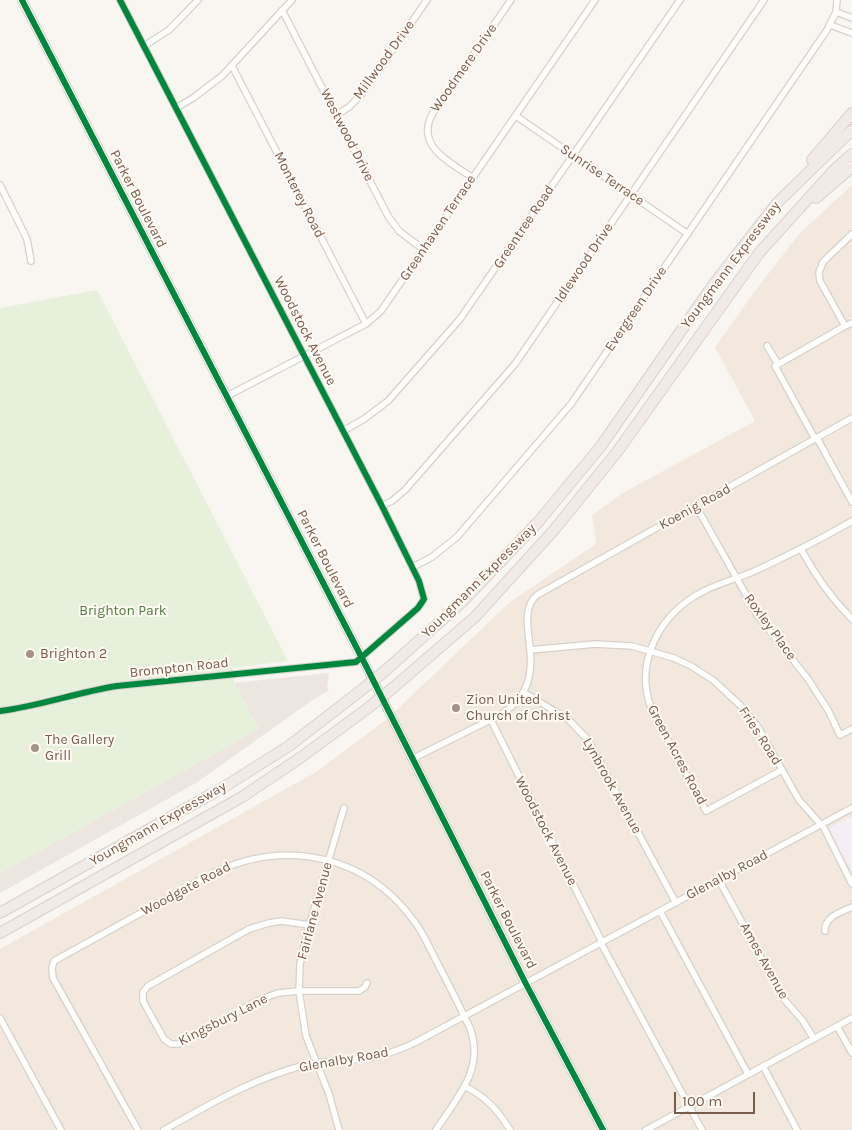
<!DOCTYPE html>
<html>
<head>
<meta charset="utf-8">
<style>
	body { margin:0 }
	#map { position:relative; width:852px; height:1130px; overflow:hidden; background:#f9f5f0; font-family:Karla,sans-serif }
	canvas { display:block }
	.scale { position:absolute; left:674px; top:1092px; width:81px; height:22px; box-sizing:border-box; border:2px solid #7a5c4d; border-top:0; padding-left:6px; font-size:15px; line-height:18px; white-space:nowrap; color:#7a5c4d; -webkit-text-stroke:4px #fffaf3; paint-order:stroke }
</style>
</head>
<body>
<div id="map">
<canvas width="852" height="1130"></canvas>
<div class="scale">100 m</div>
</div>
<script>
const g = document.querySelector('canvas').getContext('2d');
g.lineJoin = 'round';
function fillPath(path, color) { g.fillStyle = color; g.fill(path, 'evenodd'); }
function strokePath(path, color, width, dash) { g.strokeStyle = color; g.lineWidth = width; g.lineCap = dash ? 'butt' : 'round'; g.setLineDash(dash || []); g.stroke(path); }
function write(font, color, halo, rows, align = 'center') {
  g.font = font + ' Karla,sans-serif'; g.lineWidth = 4; g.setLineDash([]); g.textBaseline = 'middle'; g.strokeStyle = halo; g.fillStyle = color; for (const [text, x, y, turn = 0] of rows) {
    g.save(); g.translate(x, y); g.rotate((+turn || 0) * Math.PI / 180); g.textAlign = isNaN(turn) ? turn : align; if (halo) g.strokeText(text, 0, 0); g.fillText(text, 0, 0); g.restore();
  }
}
fillPath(new Path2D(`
	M852 185V1130H0V949L316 772 386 720 510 602 596 544 592 515 623 493 755 421 715 347 758 287 800 233Z`), '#f2e8de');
fillPath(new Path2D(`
	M329 673 327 687 329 690 311 701 196 783 0 893V873L259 729 234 683Z`), '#ede5e0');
fillPath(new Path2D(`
	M852 816V871L829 828Z`), '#f6eef6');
fillPath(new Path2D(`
	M97 290 288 661 232 668 234 683 259 729 0 873V308Z`), '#e7f0db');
const street = new Path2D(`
	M282 10 388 216 399 231 424 250
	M836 12 852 18
	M830 25 852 33
	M144 46 169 30 198 0
	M232 66 366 324
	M176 108 193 98 222 76 292 0
	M337 115 349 107 362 94 427 0
	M516 116 688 234
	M473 178C450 162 414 146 433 113L511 0
	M0 185 27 239 31 261
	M852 234 823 262 819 272 820 281 845 326 852 323
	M767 346 778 364
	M227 396 356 329 366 324 381 311 595 0
	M343 431 364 419 388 401 460 319 680 0
	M817 438 852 502
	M815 439 775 366 845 326
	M382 506 392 501 405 490 515 364 764 0
	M696 506 758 616 808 679 828 710 840 735 852 729
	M801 549C815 575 831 598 852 619
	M413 567 432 557 457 537 571 404 827 30 836 12 837 0
	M530 650 595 644 632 646 674 658 691 666 713 680 741 706 758 727 799 800 824 828 852 884
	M523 692 568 719 588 740 676 903
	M0 711C40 706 78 692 117 686L356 662 418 608 424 599 419 581 382 506 120 0
	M491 720 602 942
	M412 759 500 715C560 678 508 620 537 595L852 418
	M782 770 706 811 651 708C634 661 660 613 704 591 721 582 740 578 757 570 789 555 821 539 852 521
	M719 880 783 998 803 1021 814 1039
	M660 911 748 1074
	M310 925 281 921 269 923 249 929 148 986 143 992V1001L164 1039 171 1044H179L259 1000 278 993 299 991H359L365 987 367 983
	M825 931C824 917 841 912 852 907
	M601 943 702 1130
	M0 1018 61 1130
	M837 1026 852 1053
	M763 1066 797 1130
	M464 1086C485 1096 498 1110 510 1130
	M138 1130 53 978 52 968 54 961 215 872C287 839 366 855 414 921 424 934 430 949 438 964 449 985 460 1007 470 1028 485 1070 457 1097 436 1130
	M164 1130C210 1104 254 1078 305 1065 328 1060 351 1061 373 1057 389 1054 402 1049 416 1042L852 808
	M339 1130 329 1094 306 1036 299 991 300 964 307 933 344 808
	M646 1130 852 1018`);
const secondary = new Path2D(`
	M22 0 364 662 526 984 603 1130`);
const highway = new Path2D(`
	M812 160 852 113
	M816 198 852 167
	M386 670 462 602 539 521 601 446 713 285 777 203 852 130
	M394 687 475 617 554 530 617 452 759 253 834 170 852 154
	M0 913 224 787 289 746 359 692
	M0 933 242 797 300 758 368 708`);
strokePath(street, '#d7d1cb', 8);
strokePath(secondary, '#d9d2cb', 10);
strokePath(highway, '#dad1cc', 12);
strokePath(street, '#fefefd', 5.5);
strokePath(secondary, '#fefefd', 8);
strokePath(highway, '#f2eae7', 10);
const highwayBridge = new Path2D(`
	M359 692 386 670
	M368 708 394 687`);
strokePath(highwayBridge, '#dad1cc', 12, []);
strokePath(highwayBridge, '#f2eae7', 10);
strokePath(new Path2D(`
	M22 0 364 662 526 984 603 1130
	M0 711C40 706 78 692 117 686L356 662 418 608 424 599 419 581 382 506 120 0`), '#00873e', 6);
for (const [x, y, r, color] of [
	[30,654,5,"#a69286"],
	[456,708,5,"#a69286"],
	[35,748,5,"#a69286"]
]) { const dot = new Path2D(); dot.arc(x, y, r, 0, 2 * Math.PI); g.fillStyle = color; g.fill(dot); strokePath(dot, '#fffaf3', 2); }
write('14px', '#7a5c4d', '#fffaf3', [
	["Millwood Drive",384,60,-54],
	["Woodmere Drive",464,68,-55],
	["Westwood Drive",347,135,63],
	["Sunrise Terrace",602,175,34],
	["Monterey Road",299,195,63],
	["Parker Boulevard",138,199,63],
	["Greentree Road",524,227,-56],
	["Greenhaven Terrace",438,228,-56],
	["Idlewood Drive",584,263,-56],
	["Youngmann Expressway",731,265,-53],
	["Evergreen Drive",636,309,-56],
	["Woodstock Avenue",305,331,63],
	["Koenig Road",695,507,-29],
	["Parker Boulevard",325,559,63],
	["Youngmann Expressway",479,581,-45],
	["Roxley Place",770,627,54],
	["Brompton Road",179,668,-6],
	["Fries Road",760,736,57],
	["Green Acres Road",677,755,62],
	["Lynbrook Avenue",612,786,61],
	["Youngmann Expressway",158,824,-30],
	["Woodstock Avenue",546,831,63],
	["Glenalby Road",727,875,-28],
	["Woodgate Road",186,889,-28],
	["Fairlane Avenue",315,911,-75],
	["Parker Boulevard",508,920,63],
	["Ames Avenue",764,961,61],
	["Kingsbury Lane",223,1020,-27],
	["Glenalby Road",344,1060,-10]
]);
write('14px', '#537a41', '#fffaf3', [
	["Brighton Park",123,611]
]);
write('14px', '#7a5c4d', '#fffaf3', [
	["Brighton 2",40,654],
	["Zion United",466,700],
	["Church of Christ",466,716],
	["The Gallery",45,740],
	["Grill",45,756]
], 'left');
</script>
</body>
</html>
